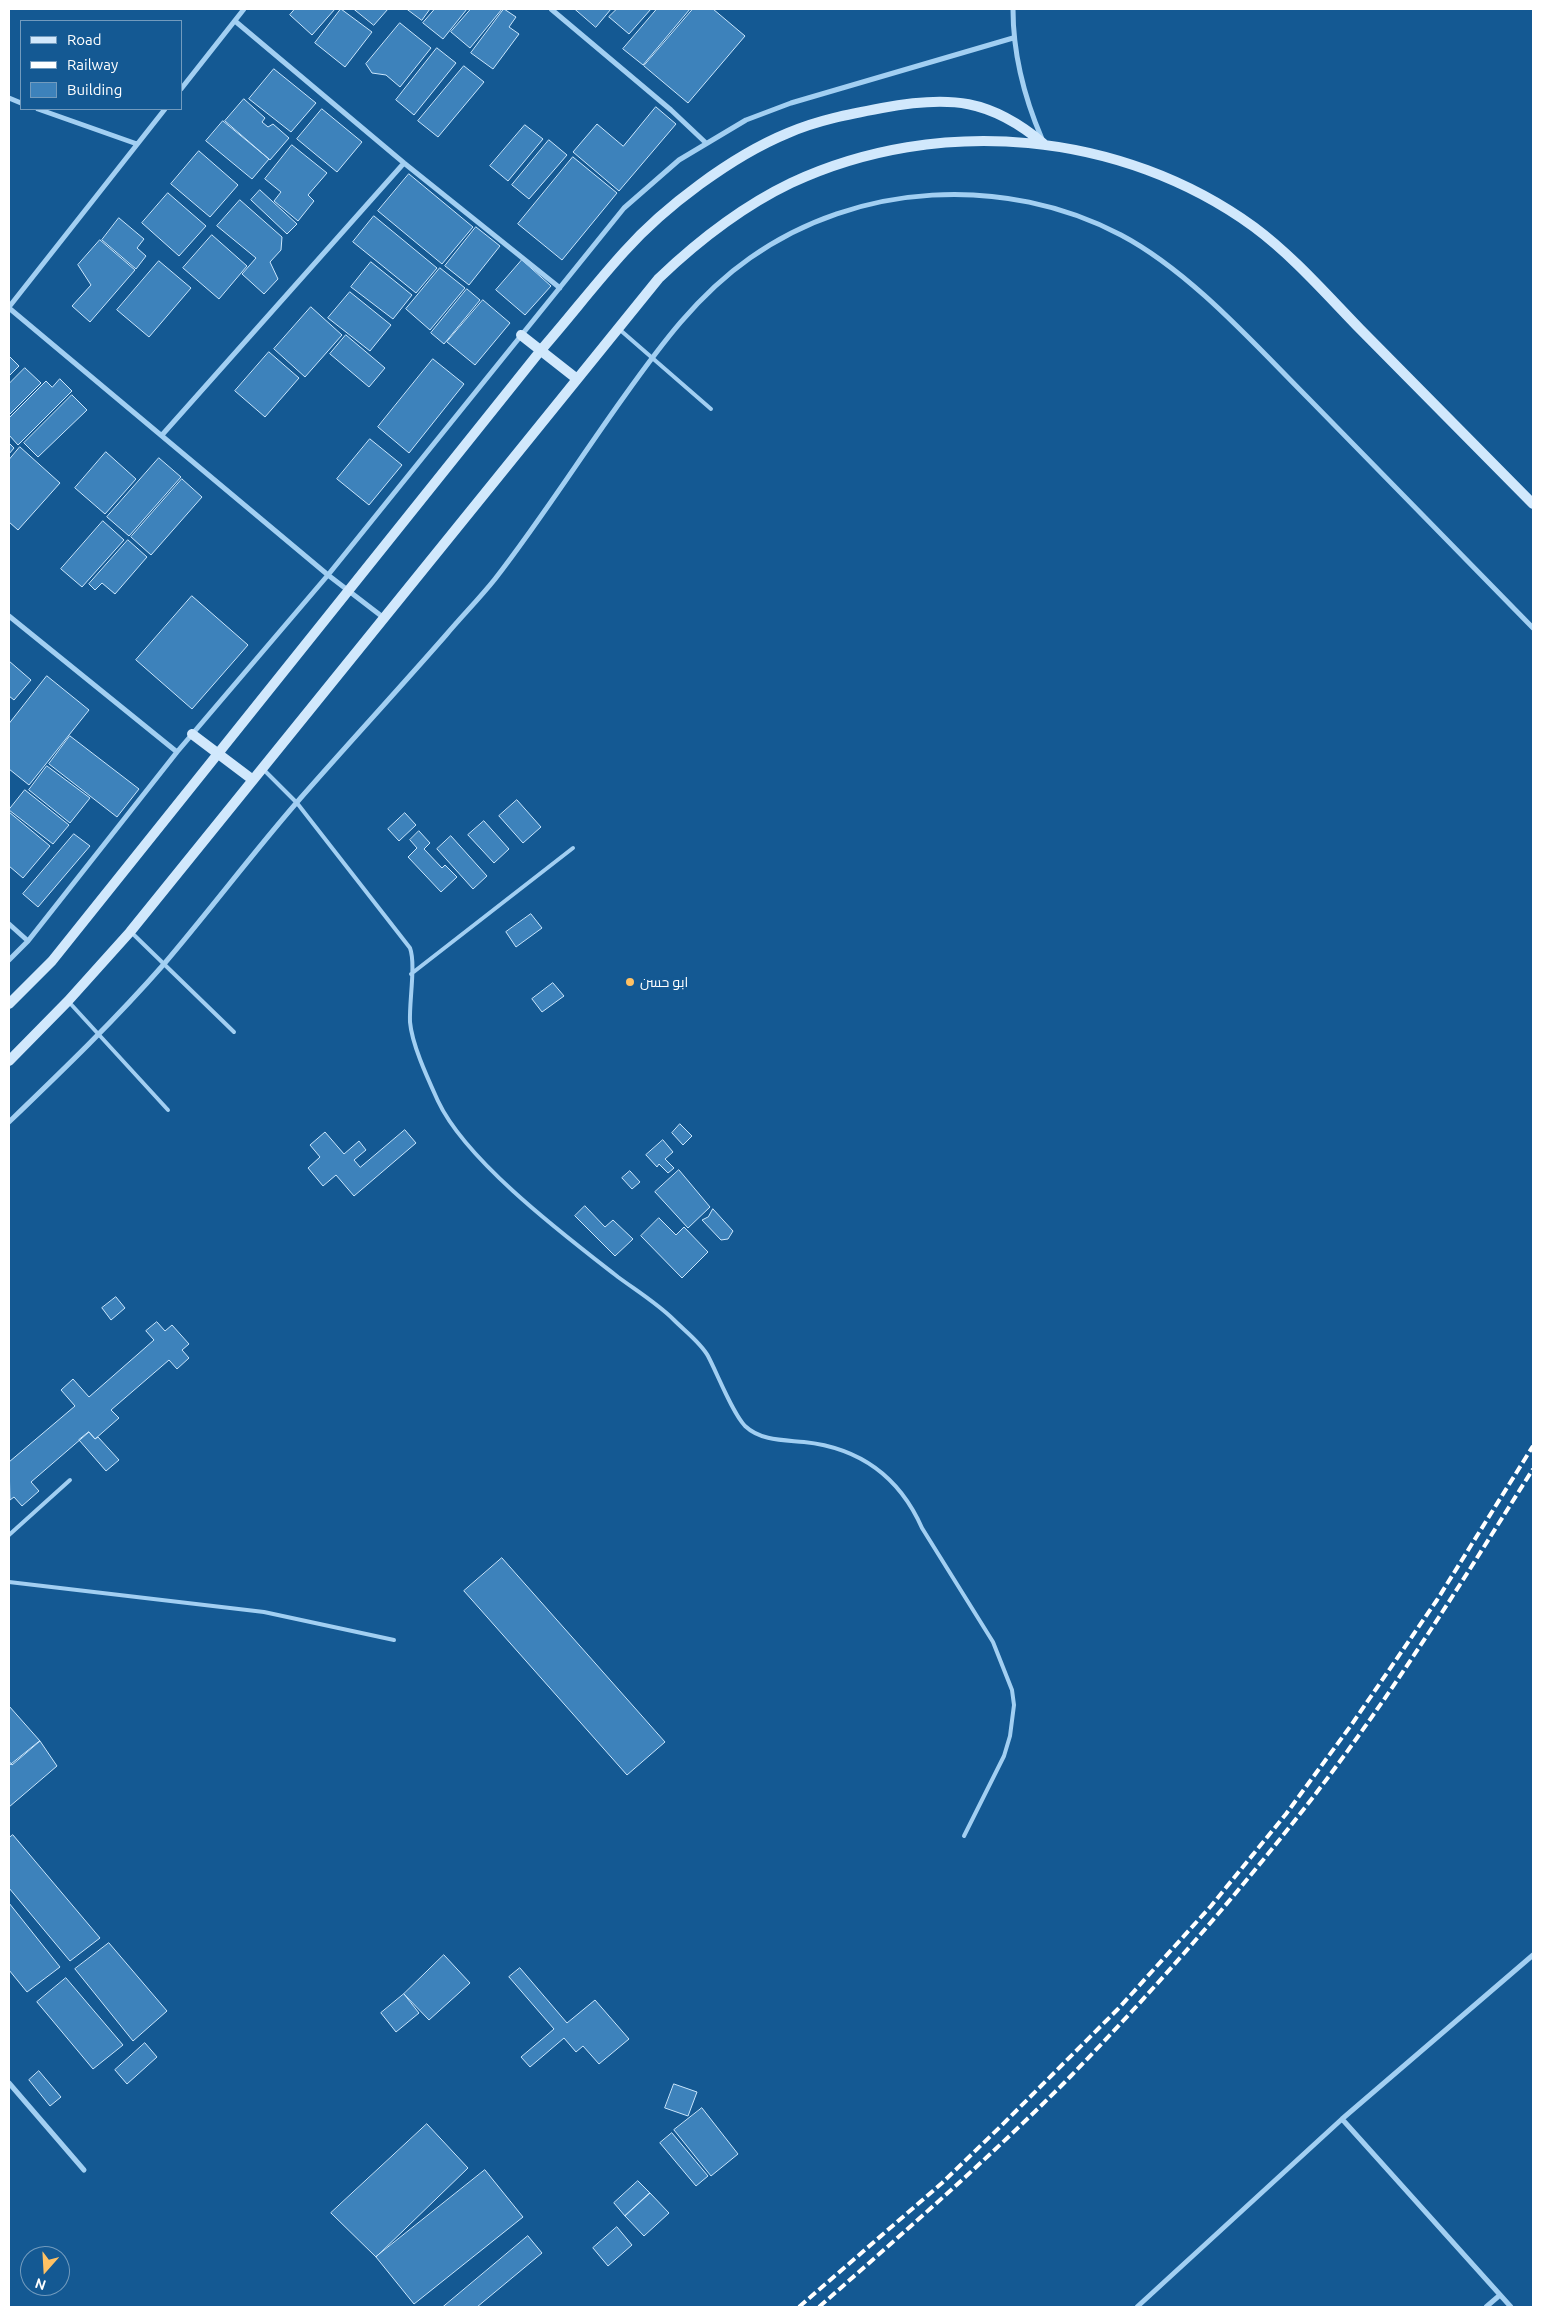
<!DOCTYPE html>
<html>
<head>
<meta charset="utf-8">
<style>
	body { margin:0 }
	#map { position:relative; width:1542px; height:2316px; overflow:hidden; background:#145993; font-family:Ubuntu,sans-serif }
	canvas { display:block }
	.frame { position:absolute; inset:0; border:10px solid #fff; pointer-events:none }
	.legend { position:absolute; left:20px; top:20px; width:162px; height:90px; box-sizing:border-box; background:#145993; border:1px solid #729bbe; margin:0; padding:6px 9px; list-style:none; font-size:15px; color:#fff }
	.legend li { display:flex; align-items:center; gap:10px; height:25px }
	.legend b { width:25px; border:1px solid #729bbe }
	.north { position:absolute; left:20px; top:2246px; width:50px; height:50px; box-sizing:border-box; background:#145993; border:1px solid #729bbe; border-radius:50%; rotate:199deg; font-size:14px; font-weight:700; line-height:20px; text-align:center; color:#fff }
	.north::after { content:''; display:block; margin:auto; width:18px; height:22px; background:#ffc163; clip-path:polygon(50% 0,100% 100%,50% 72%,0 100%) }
</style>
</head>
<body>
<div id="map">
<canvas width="1542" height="2316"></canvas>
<div class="frame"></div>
<ul class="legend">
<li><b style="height:6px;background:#d1e8fc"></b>Road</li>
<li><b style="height:6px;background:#fff"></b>Railway</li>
<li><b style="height:14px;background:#3d82bb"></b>Building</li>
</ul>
<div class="north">N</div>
</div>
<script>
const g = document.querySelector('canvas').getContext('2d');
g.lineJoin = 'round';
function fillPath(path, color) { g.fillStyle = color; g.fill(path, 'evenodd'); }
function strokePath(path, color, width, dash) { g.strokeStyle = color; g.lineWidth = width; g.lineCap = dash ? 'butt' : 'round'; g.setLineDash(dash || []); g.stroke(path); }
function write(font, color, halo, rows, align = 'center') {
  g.font = font + ' Ubuntu,Cairo,sans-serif'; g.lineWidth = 5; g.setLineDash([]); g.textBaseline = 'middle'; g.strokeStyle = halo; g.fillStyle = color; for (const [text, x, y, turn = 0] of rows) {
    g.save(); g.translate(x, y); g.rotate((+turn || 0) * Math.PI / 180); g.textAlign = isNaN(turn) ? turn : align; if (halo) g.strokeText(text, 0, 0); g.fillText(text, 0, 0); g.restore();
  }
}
const building = new Path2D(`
	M295 9H335L312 35 290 15Z
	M341 9 372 32 345 67 315 43Z
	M354 9H388L374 25Z
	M407 9H430L422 20Z
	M435 9H467L443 39 423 23Z
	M471 9H502L470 48 451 32Z
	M504 9 516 17 509 27 519 34 493 69 471 53Z
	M575 9H611L596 27Z
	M617 9H651L629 34 609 17Z
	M657 9H690L643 65 623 49Z
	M693 9H713L745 36 688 103 644 66Z
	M400 23 431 48 400 87 386 75 372 73 366 64Z
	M437 48 456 63 414 115 396 100Z
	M464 66 484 82 438 137 418 121Z
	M274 69 316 103 291 132 249 99Z
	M244 99 265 118 262 122 268 127 273 124 289 138 270 160 225 121Z
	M656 107 676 124 619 191 573 152 597 124 623 146Z
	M322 109 362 142 337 172 297 139Z
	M223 121 269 159 252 179 206 141Z
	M525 125 543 139 508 181 490 166Z
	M549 140 567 155 529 199 512 185Z
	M292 145 327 173 308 195 314 201 298 221 274 201 281 192 265 179Z
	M199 151 238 185 210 217 171 184Z
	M573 157 617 193 562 260 518 224Z
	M409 174 473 227 442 264 378 211Z
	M260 190 297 224 287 234 251 200Z
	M168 193 206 226 179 256 142 223Z
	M240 200 282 237 281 250 270 262 278 279 264 294 242 274 256 258 217 226Z
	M374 216 437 268 416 293 353 242Z
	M119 218 144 239 137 248 146 256 136 269 102 240Z
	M476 227 500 246 469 285 445 266Z
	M212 235 247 266 219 299 183 268Z
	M100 240 135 270 90 322 72 306 91 285 78 265Z
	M522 260 551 286 525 315 496 290Z
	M159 261 191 288 149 337 117 310Z
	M371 262 412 295 393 319 351 287Z
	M440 268 465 288 430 330 406 309Z
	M467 289 480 300 444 344 431 333Z
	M350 292 391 325 370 351 328 318Z
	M483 300 510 323 475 365 447 342Z
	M311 307 342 335 305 377 274 349Z
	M346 335 385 368 369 387 330 354Z
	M269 352 299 378 265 417 235 391Z
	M9 356 19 366 9 376Z
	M433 359 464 384 409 453 378 427Z
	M25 368 41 383 9 415V384Z
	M60 379 72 391 18 445 9 435V418L46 381 52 387Z
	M72 395 87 410 38 457 24 443Z
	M370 439 402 465 369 505 337 479Z
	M9 443 14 448 9 454Z
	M20 447 60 483 18 530 9 522V460Z
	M106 452 136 479 105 514 75 488Z
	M159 458 181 477 129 536 107 517Z
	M182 479 202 497 151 555 131 537Z
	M103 521 124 540 82 587 61 569Z
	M128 540 147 557 115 594 102 583 95 590 89 584Z
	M192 596 248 645 192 709 136 660Z
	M9 661 31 680 14 700 9 696Z
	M47 676 89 710 29 785 9 769V724Z
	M70 736 139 789 117 817 49 764Z
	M47 766 90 798 70 823 29 790Z
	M25 790 69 825 53 844 9 810Z
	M517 800 541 827 523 843 499 816Z
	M9 812 50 846 23 878 9 866Z
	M405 813 416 825 399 841 388 829Z
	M484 821 509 849 494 863 468 835Z
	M419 831 430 843 424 849 442 868 445 865 457 877 441 892 408 857 417 848 410 840Z
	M74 834 90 846 38 907 23 894Z
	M451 836 487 876 473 889 437 849Z
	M531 914 542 928 516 947 506 932Z
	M553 983 564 996 542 1012 532 999Z
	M680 1124 692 1136 683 1145 672 1133Z
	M405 1130 416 1143 354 1196 336 1175 323 1186 308 1168 320 1157 310 1145 325 1132 344 1154 359 1141 366 1150 354 1160 360 1167Z
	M663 1140 673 1152 665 1159 674 1168 668 1173 659 1164 657 1167 646 1155Z
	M679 1170 710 1207 688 1228 655 1192Z
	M630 1171 640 1182 632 1189 622 1178Z
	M585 1206 605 1227 613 1220 633 1239 615 1256 575 1216Z
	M713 1209 733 1231 728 1239 721 1240 702 1220 708 1217Z
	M659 1218 676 1235 684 1227 708 1252 682 1278 641 1236Z
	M116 1297 125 1308 111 1320 102 1308Z
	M157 1322 165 1331 172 1325 189 1344 182 1350 189 1358 177 1369 169 1360 111 1410 119 1418 95 1439 89 1432 31 1482 39 1491 22 1506 14 1497 10 1500 9 1462 75 1406 61 1390 73 1379 89 1397 154 1340 146 1331Z
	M89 1432 95 1439 98 1437 119 1460 106 1471 79 1440Z
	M502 1558 665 1742 627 1775 464 1591Z
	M9 1706 40 1741 12 1765 9 1761Z
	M40 1741 57 1766 9 1807V1766Z
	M13 1835 100 1938 70 1961 9 1888V1838Z
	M9 1903 60 1967 27 1992 9 1970Z
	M109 1943 167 2011 133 2041 75 1969Z
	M444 1955 470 1983 429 2020 404 1994Z
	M520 1968 567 2023 595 2000 629 2039 599 2064 583 2046 576 2052 564 2038 530 2067 521 2057 554 2029 509 1977Z
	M66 1978 123 2045 93 2069 37 2002Z
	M404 1994 419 2013 396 2032 381 2013Z
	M145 2043 157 2057 127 2084 115 2070Z
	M39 2071 61 2097 50 2106 29 2080Z
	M674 2084 697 2092 688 2116 665 2108Z
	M702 2108 738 2154 711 2176 674 2130Z
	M427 2124 468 2168 376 2257 331 2213Z
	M672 2133 708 2176 696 2186 660 2143Z
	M485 2170 523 2217 414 2304 376 2257Z
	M638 2181 650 2193 625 2216 614 2203Z
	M650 2193 669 2213 644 2236 625 2216Z
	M617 2227 632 2245 608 2266 593 2248Z
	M528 2236 542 2253 477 2307H443Z`);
fillPath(building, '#3d82bb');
strokePath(building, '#cae6fc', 1);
strokePath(new Path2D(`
	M619 329 711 409
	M262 768 297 803 410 948C416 964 409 1002 410 1022 412 1045 428 1079 438 1101 466 1161 564 1235 618 1277 637 1291 658 1304 674 1320 685 1331 701 1343 708 1356 718 1375 732 1412 745 1426 761 1441 784 1440 804 1442 860 1448 899 1476 922 1528L993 1642 1012 1690 1014 1705 1010 1736 1004 1756 964 1836
	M132 933 234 1032
	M411 974 573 848
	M68 1001 168 1110
	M9 1535 70 1480
	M9 1582 264 1612 394 1640`), '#a2cff2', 4);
strokePath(new Path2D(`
	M551 9 671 110 706 143
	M1013 9C1013 55 1024 97 1042 139
	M235 21 404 163 560 288
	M181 89 244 9
	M9 98 21 103
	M38 109 137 144
	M9 307 165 109
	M9 308 328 575 384 618
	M162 435 404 163
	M9 616 177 752
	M9 924 28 941
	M9 960 28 941 177 752 328 575 624 208 679 160 746 120 791 103 1013 38
	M9 1122C62 1071 115 1020 164 964 210 910 252 854 298 801 347 745 397 691 446 635 462 616 479 599 495 579 540 521 580 458 623 398 660 346 697 295 750 258 857 182 1005 174 1121 235 1191 272 1255 345 1311 401 1385 477 1459 552 1533 628
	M9 2083 84 2170
	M1342 2119 1511 2307
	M1137 2307 1342 2119 1533 1955
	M1486 2307 1500 2295`), '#a2cff2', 5);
strokePath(new Path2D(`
	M521 335 577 379
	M192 734 253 780
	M9 1004 52 961 541 350C569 318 595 284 624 252 664 207 732 156 788 133 818 120 850 114 882 108 950 95 991 99 1044 144
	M9 1061 68 1001 130 932 659 278C699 240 741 207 791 183 939 114 1122 131 1254 227 1293 256 1326 294 1360 329 1418 387 1475 446 1533 504`), '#d1e8fc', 10);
strokePath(new Path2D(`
	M799 2307 942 2183 1001 2126 1118 2009 1211 1906 1286 1814 1352 1724 1437 1600 1533 1446
	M819 2307C902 2234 986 2161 1065 2082 1146 1999 1224 1910 1296 1819 1384 1708 1458 1588 1533 1469`), '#fff', 4, [9, 4]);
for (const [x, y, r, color] of [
	[630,982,5,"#ffc163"]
]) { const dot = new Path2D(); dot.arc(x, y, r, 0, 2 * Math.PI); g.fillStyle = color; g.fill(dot); strokePath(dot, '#145993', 2); }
write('14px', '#fff', '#145993', [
	["ابو حسن",640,982]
], 'left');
</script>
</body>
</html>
